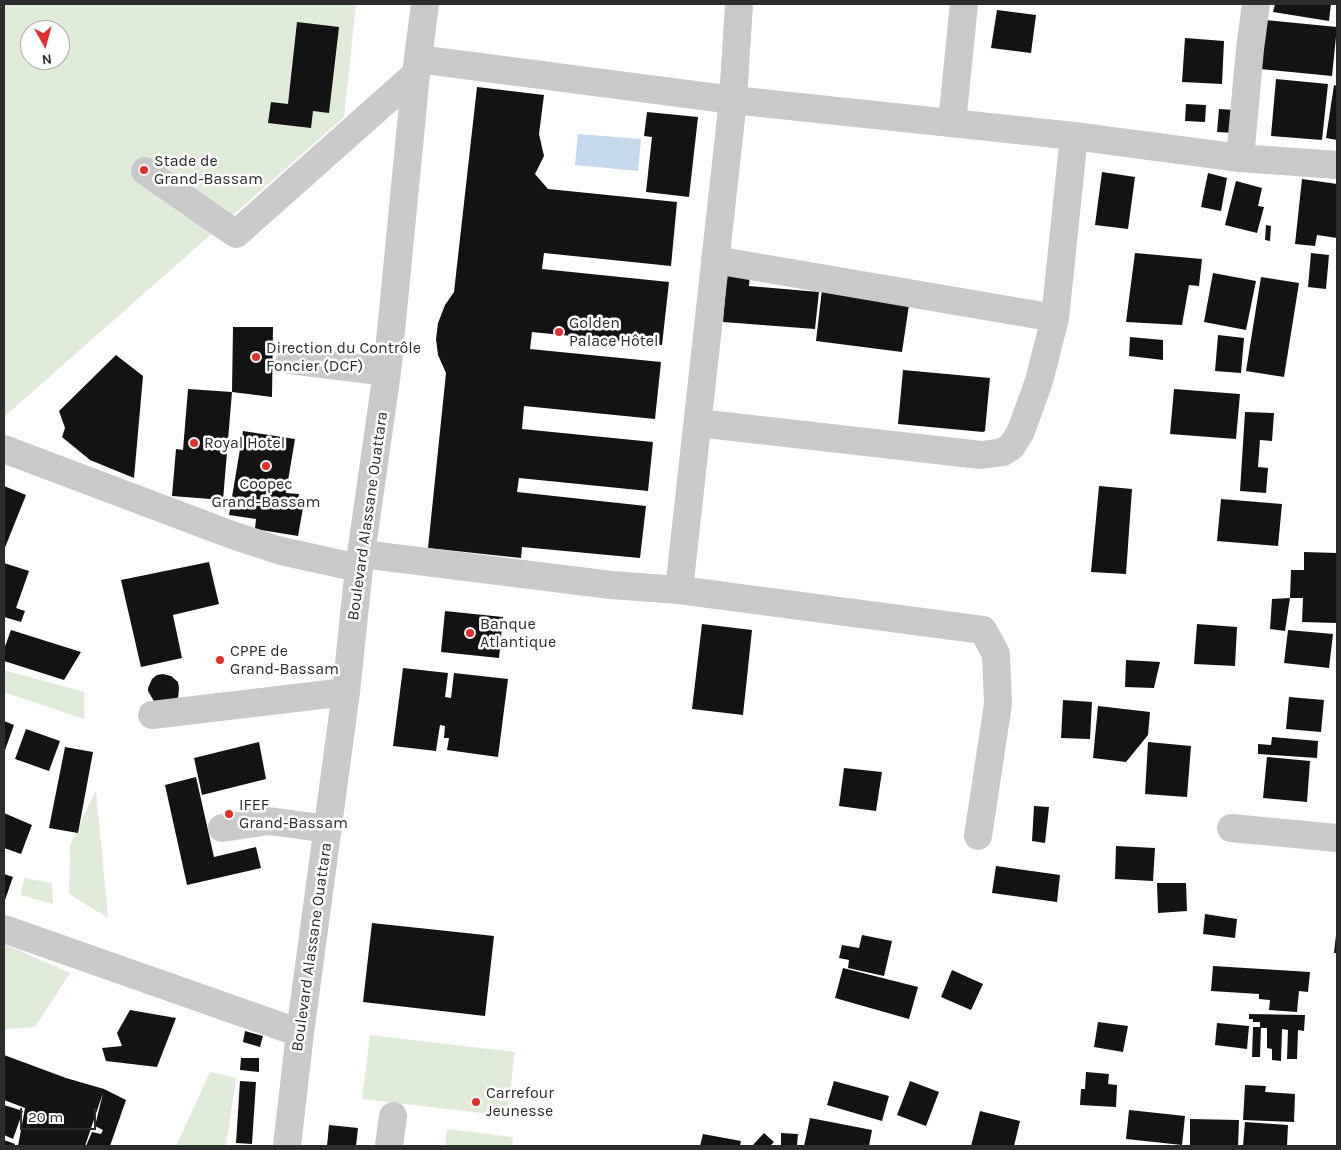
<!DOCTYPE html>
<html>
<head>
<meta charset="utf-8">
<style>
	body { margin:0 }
	#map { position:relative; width:1341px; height:1150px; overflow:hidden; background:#fff; font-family:Karla,sans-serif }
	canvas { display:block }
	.frame { position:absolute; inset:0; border:5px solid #2c2c2c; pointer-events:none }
	.north { position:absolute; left:20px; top:20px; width:50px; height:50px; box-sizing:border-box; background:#fff; border:1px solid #ababab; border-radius:50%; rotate:173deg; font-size:14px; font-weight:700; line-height:20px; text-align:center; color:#2c2c2c }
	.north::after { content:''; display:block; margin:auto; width:18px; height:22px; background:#e92c29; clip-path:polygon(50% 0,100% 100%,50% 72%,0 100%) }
	.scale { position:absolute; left:20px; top:1108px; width:76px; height:22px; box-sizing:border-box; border:2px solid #2c2c2c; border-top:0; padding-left:6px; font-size:15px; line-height:18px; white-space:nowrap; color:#2c2c2c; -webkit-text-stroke:4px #fff; paint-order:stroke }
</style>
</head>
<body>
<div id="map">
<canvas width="1341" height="1150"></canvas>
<div class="frame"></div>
<div class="north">N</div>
<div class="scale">20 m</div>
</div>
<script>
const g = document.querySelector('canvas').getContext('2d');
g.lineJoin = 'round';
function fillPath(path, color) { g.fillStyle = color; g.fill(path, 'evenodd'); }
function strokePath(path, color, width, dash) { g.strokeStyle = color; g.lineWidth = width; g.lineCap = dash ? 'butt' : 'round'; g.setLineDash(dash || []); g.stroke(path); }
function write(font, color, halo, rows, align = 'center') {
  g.font = font + ' Karla,sans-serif'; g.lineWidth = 5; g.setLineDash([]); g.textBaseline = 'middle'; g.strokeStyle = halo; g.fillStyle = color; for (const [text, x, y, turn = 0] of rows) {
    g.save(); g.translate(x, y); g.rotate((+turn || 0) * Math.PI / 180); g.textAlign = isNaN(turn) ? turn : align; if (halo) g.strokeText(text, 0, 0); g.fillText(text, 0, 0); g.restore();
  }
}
fillPath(new Path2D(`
	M4 4H356L344 117 4 417ZM30 30H60V60H30Z
	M4 670 84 692V719L4 692Z
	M96 790 108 918 69 894 70 845Z
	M24 878 52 883 53 904 21 895Z
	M4 944 70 973 35 1027 4 1029Z
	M370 1035 515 1052 507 1116 362 1099Z
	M210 1072 236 1078 226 1146H176Z
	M447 1129 513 1137 512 1146H445Z`), '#e1ebd9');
fillPath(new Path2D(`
	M578 134 641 139 638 171 575 165Z`), '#c4d9eb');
fillPath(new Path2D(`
	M1275 4H1331L1329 21 1273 12Z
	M997 10 1036 15 1031 53 991 48Z
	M1265 20 1337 27 1332 76 1260 69Z
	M297 22 339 27 329 113 313 111 311 128 268 123 271 102 288 104Z
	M1185 38 1224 41 1222 84 1182 82Z
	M1276 79 1328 84 1322 140 1271 136Z
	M1334 85 1337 86V140L1326 138Z
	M477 87 544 95 539 134 544 156 535 174 548 189 677 202 671 266 544 253 542 269 669 282 662 345 532 332 530 349 661 362 655 419 524 406 522 429 653 442 648 491 519 478 517 492 646 506 640 558 522 547 521 558 428 548 446 373 438 355 436 339 438 323 445 305 454 292Z
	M1186 104 1206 105 1205 122 1185 121Z
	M1219 109 1236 110 1234 133 1217 132Z
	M647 112 698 117 689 197 646 192 652 137 644 136Z
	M1102 172 1135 177 1128 229 1095 225Z
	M1208 173 1227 178 1221 211 1201 207Z
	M1302 179 1337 184V238L1317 235 1315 246 1295 244Z
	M1236 181 1262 188 1258 206 1264 207 1257 233 1225 225Z
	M1266 225 1271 226 1270 241 1265 240Z
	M1135 253 1202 259 1199 286 1189 285 1182 325 1126 322Z
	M1311 253 1329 255 1326 289 1308 287Z
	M727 273 750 275 749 286 819 292 815 329 723 322Z
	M1213 273 1256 281 1246 330 1204 322Z
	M1261 277 1299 283 1284 377 1246 371Z
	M822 289 910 298 902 352 816 341Z
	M233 327H273L272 397 232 392Z
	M1218 335 1244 338 1241 373 1215 371Z
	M1130 337 1163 340V360L1129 356Z
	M116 355 143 376 134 478 90 460 62 437 65 428 59 411Z
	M903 370 990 378 985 431 983 432 898 424Z
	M188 389 232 392 223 500 172 496 176 449 183 450Z
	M1174 389 1240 394 1236 439 1170 434Z
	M1245 412 1274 413 1272 441 1260 440 1258 467 1268 468 1266 493 1240 491Z
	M243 431 295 439 286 493 299 494 297 507 303 508 298 536 255 529 256 519 229 515Z
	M4 486 26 495 4 550Z
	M1099 486 1132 489 1126 574 1091 572Z
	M1221 499 1282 504 1278 546 1217 541Z
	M1304 552 1337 553V623L1302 622 1303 598H1290L1285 631 1270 629 1272 599 1290 598 1291 570H1304Z
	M209 562 219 604 173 615 182 658 141 667 121 580Z
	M4 563 29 571 16 608 25 611 21 622 4 617Z
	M445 611 503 617 499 658 441 652Z
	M702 624 752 630 743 715 692 709Z
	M1197 624 1237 627 1235 666 1194 664Z
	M11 630 81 652 64 680 4 661V649Z
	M1288 630 1333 634 1329 668 1284 663Z
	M1126 660 1160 662 1154 688 1125 687Z
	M403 668 448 673 445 697 451 698 454 673 508 679 498 757 447 750 449 738H444L445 726 440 725 436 751 393 746Z
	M163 674 171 676 178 682 179 688 178 699 155 703 148 691V688L152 679 157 675Z
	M1289 697 1324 700 1321 732 1286 729Z
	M1063 700 1092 702 1090 739 1061 738Z
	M1098 706 1150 712 1148 735 1126 762 1093 758Z
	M4 721 14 725 4 753Z
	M26 729 60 741 49 771 15 759Z
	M1272 737 1318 741 1317 758 1258 754V744L1271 745Z
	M259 742 266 779 202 795 194 758Z
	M1148 742 1191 746 1187 797 1145 794Z
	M65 747 93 752 78 833 49 828Z
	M1267 757 1310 761 1307 802 1263 798Z
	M844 768 882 772 876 811 839 806Z
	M196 777 214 857 256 847 261 868 187 885 165 785Z
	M1034 806 1049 807 1045 843 1032 841Z
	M4 813 32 825 21 854 4 848Z
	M1116 846 1155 848 1153 881 1115 879Z
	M996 866 1060 875 1057 902 992 893Z
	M4 874 13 877 4 903Z
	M1157 883H1186L1187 911 1158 913Z
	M1205 914 1237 919 1235 938 1203 934Z
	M372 923 494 936 485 1016 363 1002Z
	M862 935 892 941 884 976 848 968 849 960 839 958 842 945 859 948Z
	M1336 935H1337V953H1334Z
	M1213 966 1310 972 1308 992 1299 991 1297 1012 1269 1010 1270 1000 1259 999V994L1211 991Z
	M843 968 918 987 909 1019 835 998Z
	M952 970 983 984 971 1010 941 997Z
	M130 1010 176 1018 157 1067 106 1061 102 1048 122 1046 117 1033Z
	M1249 1014 1305 1015 1304 1031 1298 1030 1297 1059H1287L1288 1030 1282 1029 1281 1061 1272 1060V1049L1267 1048V1028H1261L1260 1057H1252L1253 1027H1260V1022H1253V1019H1249Z
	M1098 1022 1128 1026 1123 1052 1094 1047Z
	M1217 1023 1249 1026 1247 1049 1215 1045Z
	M245 1031 263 1036 260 1047 243 1042Z
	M4 1055 66 1078 104 1089 126 1100 110 1146H86L92 1132 101 1134 103 1130 95 1126 103 1093 85 1146H18L25 1108 4 1100Z
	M241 1058H259V1072L240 1070Z
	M1086 1072 1109 1074 1108 1084 1117 1085 1116 1107 1080 1105 1081 1089H1085Z
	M240 1081 256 1082 252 1144 236 1143Z
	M834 1081 889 1096 882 1121 827 1105Z
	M910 1081 939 1092 926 1126 897 1115Z
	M1245 1085 1266 1086 1265 1092 1295 1094 1294 1122 1243 1120Z
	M4 1105 23 1111 13 1139 4 1135Z
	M1129 1110 1185 1116 1182 1145 1126 1139Z
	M980 1111 1020 1121 1014 1146H971Z
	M810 1118 872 1130 869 1146H804Z
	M1190 1119 1239 1120 1238 1146H1190Z
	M1245 1122 1288 1125 1287 1146H1243Z
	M329 1125 358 1128 356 1146H327Z
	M764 1133 774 1142 770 1146H752Z
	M781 1133 798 1134 797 1146H781Z
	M703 1134 741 1141 740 1146H700Z
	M4 1140 15 1144 14 1146H4Z`), '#131313');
strokePath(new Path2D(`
	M418 59 733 100 1074 136 1240 158 1337 165
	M952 123 964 4
	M1240 158 1250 49 1256 4
	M145 171 236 234 416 74
	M715 260 1055 318
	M290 360 387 372
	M698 423 981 455 1003 452 1012 446 1021 431 1039 381 1055 318 1074 136
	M4 449 232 535 281 551 359 568
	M362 554 611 585 679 590 733 100 739 4
	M679 590 983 630 996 654 998 704 978 836
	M152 715 346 692
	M222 828 269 821 328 829
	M1231 828 1337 838
	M4 929 300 1033
	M287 1146 300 1033 346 692 359 568 387 372 416 74 425 4
	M389 1146 393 1116`), '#c9c9c9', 28);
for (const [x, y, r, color] of [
	[144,170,5,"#e92c29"],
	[559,332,5,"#e92c29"],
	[256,357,5,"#e92c29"],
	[194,443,5,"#e92c29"],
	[266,466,5,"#e92c29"],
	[470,633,5,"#e92c29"],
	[220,660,5,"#e92c29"],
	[229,814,5,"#e92c29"],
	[476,1102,5,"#e92c29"]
]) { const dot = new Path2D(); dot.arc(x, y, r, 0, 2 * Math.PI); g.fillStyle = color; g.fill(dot); strokePath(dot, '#fff', 2); }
write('16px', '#2c2c2c', '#fff', [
	["Stade de",154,161],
	["Grand-Bassam",154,179],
	["Golden",569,323],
	["Palace Hôtel",569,341],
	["Direction du Contrôle",266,348],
	["Foncier (DCF)",266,366],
	["Royal Hotel",204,443],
	["Coopec",266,484,"center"],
	["Grand-Bassam",266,502,"center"],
	["Banque",480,624],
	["Atlantique",480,642],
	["CPPE de",230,651],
	["Grand-Bassam",230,669],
	["IFEF",239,805],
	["Grand-Bassam",239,823],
	["Carrefour",486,1093],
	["Jeunesse",486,1111]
], 'left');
write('16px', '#2c2c2c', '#fff', [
	["Boulevard Alassane Ouattara",368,516,-82],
	["Boulevard Alassane Ouattara",312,947,-82]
]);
</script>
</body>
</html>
